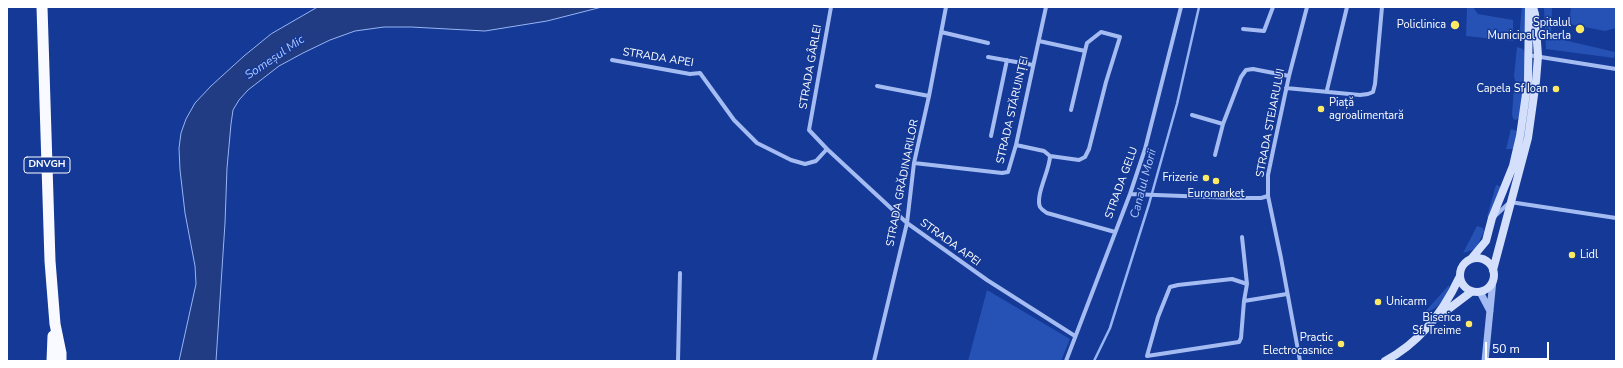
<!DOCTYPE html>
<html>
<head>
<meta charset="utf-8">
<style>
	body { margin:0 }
	#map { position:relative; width:1623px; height:368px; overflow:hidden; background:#143996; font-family:"Nunito Sans",sans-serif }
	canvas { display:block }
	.frame { position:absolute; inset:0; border:8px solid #fff; pointer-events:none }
	.scale { position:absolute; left:1485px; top:342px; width:64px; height:18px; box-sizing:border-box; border:2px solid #fff; border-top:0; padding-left:5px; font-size:12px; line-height:14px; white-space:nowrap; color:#fff; -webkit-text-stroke:3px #143996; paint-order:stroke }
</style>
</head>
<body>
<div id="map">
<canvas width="1623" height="368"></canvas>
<div class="frame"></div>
<div class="scale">50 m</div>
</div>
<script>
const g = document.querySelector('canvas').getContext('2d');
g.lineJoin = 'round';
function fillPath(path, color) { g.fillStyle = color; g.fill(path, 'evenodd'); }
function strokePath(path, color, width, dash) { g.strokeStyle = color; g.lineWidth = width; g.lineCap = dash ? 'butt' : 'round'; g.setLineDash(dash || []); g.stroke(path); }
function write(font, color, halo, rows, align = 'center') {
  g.font = font + ' "Nunito Sans",sans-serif'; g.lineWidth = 3; g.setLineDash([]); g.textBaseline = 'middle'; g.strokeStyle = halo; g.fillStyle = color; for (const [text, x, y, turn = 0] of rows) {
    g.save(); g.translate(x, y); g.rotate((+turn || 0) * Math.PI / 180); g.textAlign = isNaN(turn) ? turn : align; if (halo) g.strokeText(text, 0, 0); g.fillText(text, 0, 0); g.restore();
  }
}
fillPath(new Path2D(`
	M1467 7H1473L1478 14 1513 20V41L1466 36Z
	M1522 7H1525L1527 39 1523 40 1519 37Z
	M1544 7H1552L1551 37 1615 52 1614 58 1546 49Z
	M1571 7H1616V28L1605 31 1569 24Z
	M1517 47 1523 49 1526 56 1525 80 1520 82 1515 81 1514 76Z
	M1514 88 1524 90 1521 116 1516 120 1513 119 1512 114Z
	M1511 129 1517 131 1513 149H1506Z
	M1496 185 1502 187 1493 217H1487Z
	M1477 226 1483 228 1484 231 1476 249 1463 253Z
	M1449 285C1451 294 1434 313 1425 312Z
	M987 290 1070 339 1061 361H968Z`), '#2752b5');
const water = new Path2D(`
	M318 7H602L547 21 485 31 411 27H384L355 31 330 40 303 53 279 66 248 90 239 100 233 110 231 124 227 168 225 223 216 361H179L196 284 195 266 185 213 180 170 179 148 181 133 186 119 195 103 211 86 244 56 271 34Z`);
fillPath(water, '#213c82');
strokePath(water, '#97b5f5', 1);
strokePath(new Path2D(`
	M1094 361 1110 328 1149 204 1177 104 1199 7`), '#97b5f5', 2.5);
strokePath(new Path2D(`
	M831 7 809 130 827 149 907 223 987 280 1075 336
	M1243 29 1264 31 1273 7
	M941 32 988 43
	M1039 41 1085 51 1087 43 1101 32 1120 37 1106 82 1089 149 1085 157 1079 160 1050 156
	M1528 55 1616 69
	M988 57 1033 65
	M612 60 690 74 700 73 734 120 757 143 791 160 805 164 816 161 827 149
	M877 86 929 96
	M1286 88 1360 95 1368 94 1373 92 1375 84 1382 7
	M1327 90 1347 7
	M1071 110 1085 51
	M1192 115 1223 124
	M991 136 1007 60
	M1016 145 1044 151 1050 156C1050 170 1035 195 1040 207 1042 210 1044 211 1047 213L1115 232
	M1215 155 1223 124 1241 77 1246 70 1253 69 1289 76
	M914 163 1002 173 1008 172 1016 145 1046 7
	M1130 194 1235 198H1261L1268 196
	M1495 216 1510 202 1616 218
	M1242 237 1247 284
	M1244 301 1241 338 1239 342 1147 356 1158 317 1170 287 1178 285 1232 279 1247 284 1244 301 1287 294
	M678 361 680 273
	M874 361 907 223 914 163 929 96 946 7
	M1066 361 1130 194 1145 149 1181 7
	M1300 361 1281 258 1268 196V175L1274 146 1289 76 1307 7`), '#a5bcf2', 4);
strokePath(new Path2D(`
	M1480 292 1490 311
	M1485 361 1493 280`), '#a5bcf2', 7);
strokePath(new Path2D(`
	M1460 275a17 17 0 1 1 34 0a17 17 0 1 1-34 0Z
	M1471 259 1486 241 1492 218 1513 166 1520 136 1528 80 1529 7
	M1493 270 1528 138 1536 81 1538 56 1535 14 1533 7
	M1438 317 1471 292
	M1385 361C1419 343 1443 312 1459 278`), '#d4dffc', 8);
strokePath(new Path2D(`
	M42 7 50 261 55 324 61 353V361
	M52 361 53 336`), '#f8faff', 11);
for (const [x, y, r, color] of [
	[1455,25,5,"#ffea66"],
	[1580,29,5,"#ffea66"],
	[1556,89,4,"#ffea66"],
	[1321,109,4,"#ffea66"],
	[1206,178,4,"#ffea66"],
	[1216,181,4,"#ffea66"],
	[1572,255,4,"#ffea66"],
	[1378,302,4,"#ffea66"],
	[1469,324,4,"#ffea66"],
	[1341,344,4,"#ffea66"]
]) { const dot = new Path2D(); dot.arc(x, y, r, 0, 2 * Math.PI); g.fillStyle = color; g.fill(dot); strokePath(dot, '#143996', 1.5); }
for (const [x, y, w] of [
	[47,165,46]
]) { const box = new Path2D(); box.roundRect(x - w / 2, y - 8, w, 16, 3); g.fillStyle = '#143996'; g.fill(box); strokePath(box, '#fff', 1); }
write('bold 10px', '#fff', null, [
	["DNVGH",47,165]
]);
write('11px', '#fff', '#143996', [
	["Spitalul",1571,23],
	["Municipal Gherla",1571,36],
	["Policlinica",1446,25],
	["Capela Sf Ioan",1548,89],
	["Piață",1329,103,"left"],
	["agroalimentară",1329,116,"left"],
	["Frizerie",1198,178],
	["Euromarket",1216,194,"center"],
	["Lidl",1580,255,"left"],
	["Unicarm",1386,302,"left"],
	["Biserica",1461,318],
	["Sf. Treime",1461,331],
	["Practic",1333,338],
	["Electrocasnice",1333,351]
], 'right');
write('11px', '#fff', '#143996', [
	["STRADA APEI",658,58,9],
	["STRADA GÂRLEI",811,67,-80],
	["STRADA STĂRUINȚEI",1013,110,-77],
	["STRADA STEJARULUI",1271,123,-79],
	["STRADA GRĂDINARILOR",903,183,-79],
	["STRADA GELU",1122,183,-70],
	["STRADA APEI",950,243,36]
]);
write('italic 12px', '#b1c7f9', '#143996', [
	["Someșul Mic",275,58,-34],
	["Canalul Morii",1144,184,-75]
]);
</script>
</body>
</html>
